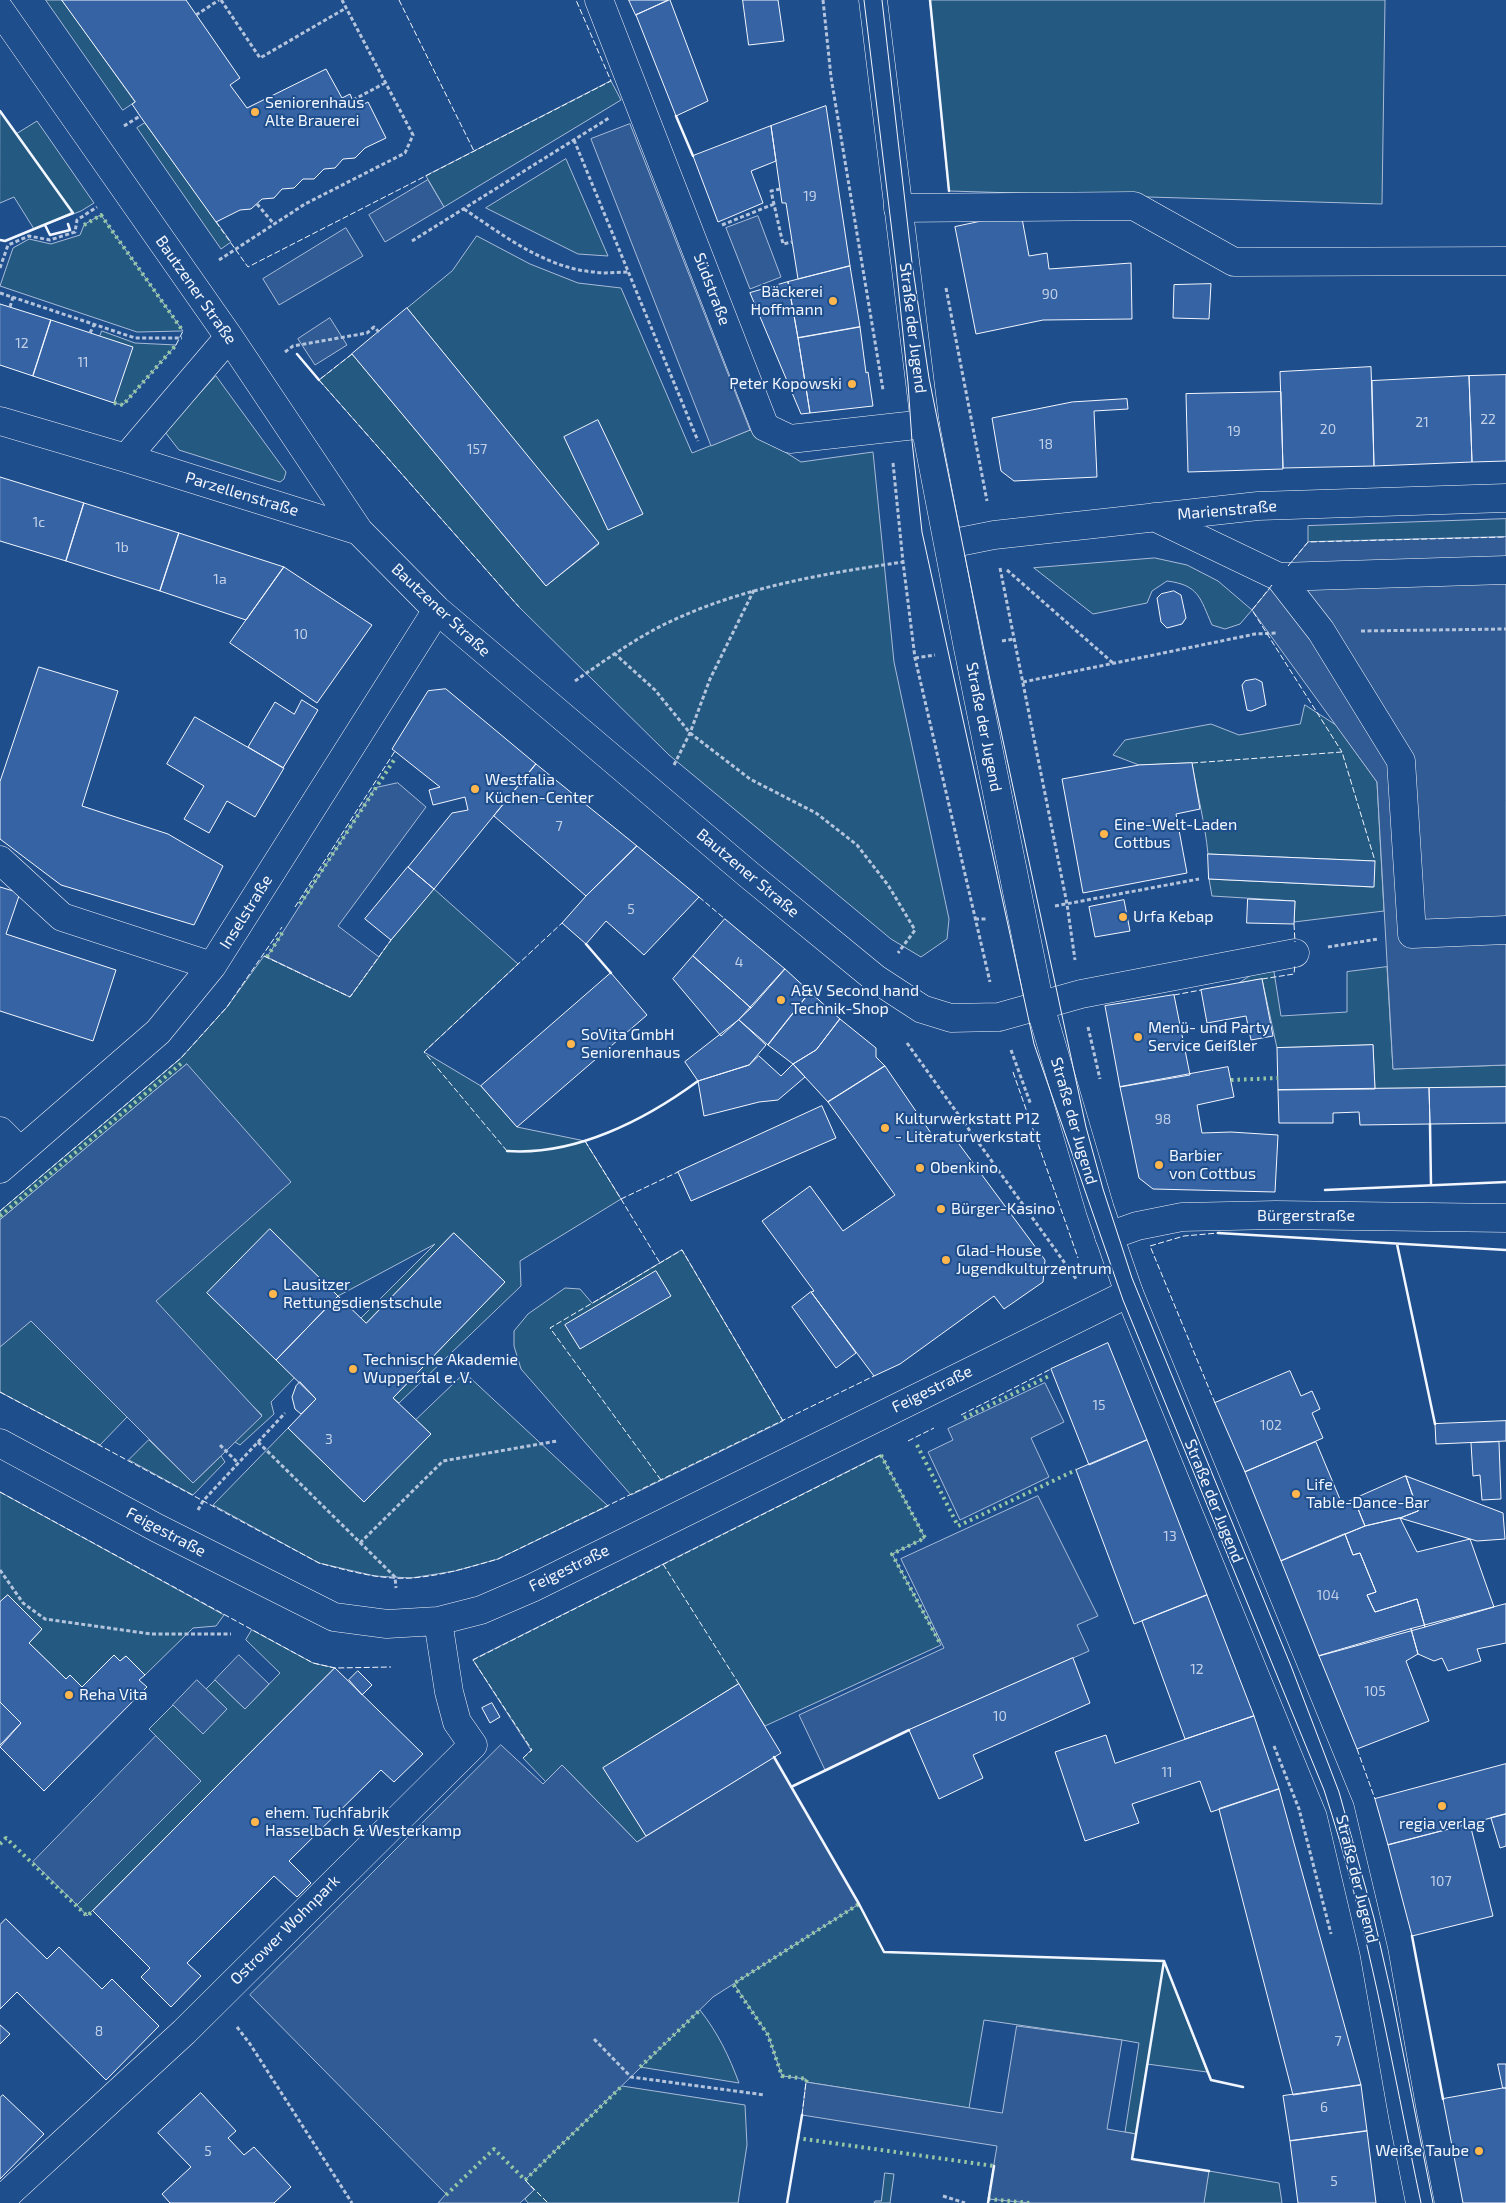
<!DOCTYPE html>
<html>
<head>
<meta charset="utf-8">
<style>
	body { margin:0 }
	canvas { display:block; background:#1f4e8c }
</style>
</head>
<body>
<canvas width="1506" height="2203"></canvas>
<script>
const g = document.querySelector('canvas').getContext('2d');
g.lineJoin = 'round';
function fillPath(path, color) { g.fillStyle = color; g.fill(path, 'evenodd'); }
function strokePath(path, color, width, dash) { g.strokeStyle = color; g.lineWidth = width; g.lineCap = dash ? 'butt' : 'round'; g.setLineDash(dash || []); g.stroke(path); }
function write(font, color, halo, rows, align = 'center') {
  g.font = font + ' "Exo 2",sans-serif'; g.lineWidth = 4; g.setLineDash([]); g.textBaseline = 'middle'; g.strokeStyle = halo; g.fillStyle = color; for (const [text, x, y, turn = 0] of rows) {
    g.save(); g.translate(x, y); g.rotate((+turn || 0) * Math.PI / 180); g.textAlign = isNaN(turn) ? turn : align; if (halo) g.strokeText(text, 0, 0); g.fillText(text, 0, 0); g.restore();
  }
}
const green = new Path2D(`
	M46 0H62L135 102 123 110Z
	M930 0H1385L1382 204 949 191Z
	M611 81 621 100 444 207 426 176Z
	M0 111 16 134 37 121 94 203 81 211 34 229 14 197 0 203Z
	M145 123 231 242 221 249 137 128Z
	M566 159 608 256 578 254 486 208Z
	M101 215 183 331 137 332 0 286 13 248 29 239 51 244 80 235 84 225Z
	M477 236 530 264 578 283 621 288 692 453 750 430 801 462 873 452 894 662 949 919 947 939 921 957 891 939 669 755 519 607 319 380 352 354 546 586 599 544 407 308 452 271Z
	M102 331 135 343 176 345 123 405 114 403 100 336Z
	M216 376 286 472 284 479 280 482 179 450 165 432Z
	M1506 519V537L1308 542V526Z
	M1155 558 1187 565 1218 581 1252 610 1240 624 1225 629 1212 625C1200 598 1199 585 1167 581L1152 591 1147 603 1093 614 1034 568Z
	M1305 705 1336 725 1377 782 1384 911 1294 922 1295 901 1212 896 1209 879 1373 887 1374 861 1208 854C1205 823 1197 793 1192 763L1139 765 1113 755 1125 740 1211 724 1239 735 1300 724Z
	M434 889 518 964 424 1052 481 1086 517 1127 585 1141 621 1199 520 1261 521 1286 399 1403 393 1398 505 1282 454 1233 366 1323 361 1318 435 1244 338 1296 270 1230 295 1377 271 1402 274 1414 240 1445 235 1442 262 1415 134 1286 187 1064 0 1220V1211L181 1058 227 1007 264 956 350 997 391 940Z
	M1387 967 1393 1069 1506 1065V1087L1375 1089 1373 1045 1277 1048 1262 979 1239 983 1260 969 1274 972 1281 1016 1347 1012V972Z
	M682 1250 783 1421 631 1495 521 1369 514 1346V1331L528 1314 565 1288 580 1289 592 1303Z
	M31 1321 127 1417 100 1445 0 1392V1347Z
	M465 1373 608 1506 498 1559 455 1571 411 1578 375 1576 319 1563 213 1505 288 1428 364 1502 430 1433 416 1420Z
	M149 1440 193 1483 221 1456 225 1462 193 1495 129 1460Z
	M881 1455 925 1538 892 1554 941 1645 765 1726 738 1684 604 1768 646 1836 637 1842 562 1765 546 1782 523 1758 531 1750 473 1660Z
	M0 1492 224 1615 216 1626 193 1628 145 1675 126 1656 120 1661 114 1655 82 1687 70 1675 66 1679 29 1643 42 1629 8 1595 0 1602Z
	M252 1630 313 1663 335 1668 87 1916 77 1905 201 1781 149 1729 173 1705 203 1733 227 1709 206 1689 215 1680 245 1709 280 1673 246 1640Z
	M859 1904 884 1952 1164 1961 1207 2072 1147 2064 1136 2134 1125 2132 1139 2043 1122 2040 984 2020 969 2108 806 2082V2079L782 2076 768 2035 734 1984Z
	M700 2010C718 2033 729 2056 739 2083L640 2067Z
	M622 2086 745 2105 747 2145 738 2203H528L525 2199 534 2190 525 2180Z
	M1209 2171 1279 2183 1282 2203H1204Z
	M885 2173 894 2174 890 2203H874L875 2201H881Z`);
fillPath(green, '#245a82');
strokePath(green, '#a8bbd7', 1);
const parking = new Path2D(`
	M630 124 750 430 711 446 591 139Z
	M428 180 444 207 385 242 369 215Z
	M758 216 781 277 750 289 726 228Z
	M346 228 363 256 279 305 263 279Z
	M330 318 347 345 315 365 298 339Z
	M1506 537V1065L1393 1069 1377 782 1252 610 1308 542Z
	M398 783 426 807 338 926 379 957 350 997 267 957 375 788Z
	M187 1064 291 1182 156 1301 262 1416 193 1483 31 1321 0 1347V1220Z
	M1045 1383 1064 1422 1031 1438 1049 1477 960 1520 928 1452 953 1440 948 1429Z
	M1038 1496 1098 1616 1077 1625 1089 1651 909 1730 825 1770 799 1715 944 1648 901 1559Z
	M239 1655 269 1684 245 1709 215 1680Z
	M197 1680 227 1709 203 1734 173 1705Z
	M156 1736 201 1781 77 1905 33 1862Z
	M501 1745 543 1784 562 1765 637 1842 774 1757 859 1904 713 1997 525 2180 534 2190 520 2203H438L446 2194 250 1995Z
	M1017 2026 1122 2040 1107 2129 1136 2134 1132 2159 1209 2171 1204 2203H1030L988 2199 997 2146 802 2115 806 2082 1002 2113Z`);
fillPath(parking, '#305b95');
strokePath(parking, '#a8bbd7', 1);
const building = new Path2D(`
	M62 0H186L240 78 230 85 247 108 326 69 342 98 350 94 356 108 368 102 386 138 365 148 355 158 343 159 335 168 324 169 314 179H303L294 188 282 189 274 198 262 199 251 209 240 210 216 222 140 116 132 104 135 102Z
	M629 0H668L636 15Z
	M670 0 708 101 676 116 636 15Z
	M743 0H778L784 41 749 45Z
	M826 106 850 266 798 279 786 203H782L771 126Z
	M771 126 776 161 751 171 763 203 718 222 693 156Z
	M1021 213 1029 256 1047 253 1049 269 1131 263 1132 319 1043 320 976 334 955 227Z
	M850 266 860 327 798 338 788 282Z
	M788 282 798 338 810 413 801 414 750 293Z
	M1211 284 1209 319 1173 318 1174 285Z
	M0 304 51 320 33 376 0 365Z
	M407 308 599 543 546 586 352 354Z
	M51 320 133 347 114 403 33 376Z
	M860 327 866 373 868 372 873 406 810 413 798 338Z
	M1371 367 1374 466 1283 468 1280 372Z
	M1506 375V461L1472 462 1469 376Z
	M1469 376 1472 462 1374 466 1372 381Z
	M1281 392 1283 469 1188 472 1186 394Z
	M1127 399 1128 409 1094 411 1097 477 1014 481 1001 471 992 418 1072 402Z
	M598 420 643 514 608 530 564 437Z
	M0 477 84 503 66 561 0 541Z
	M84 503 179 533 160 591 66 561Z
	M179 533 284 567 246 620 160 591Z
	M284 567 372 625 317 703 230 643Z
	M1174 591 1181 595 1186 618 1182 624 1167 628 1161 622 1157 598 1161 594Z
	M39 667 118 691 82 806 168 834 223 866 194 925 61 885 0 839V782Z
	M1256 679 1262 682 1266 705 1251 711 1247 710 1242 685 1245 681Z
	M446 689 536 764 434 889 408 867 452 813 468 810 465 797 433 805 429 790 440 787 392 749 428 691Z
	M302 700 318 710 283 768 248 747 275 702 294 714Z
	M195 717 284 768 255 817 227 801 209 833 184 819 204 786 167 764Z
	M1192 763 1200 809 1176 814 1187 873 1083 893 1062 779 1139 765Z
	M536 764 637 846 586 896 494 816Z
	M637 846 699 897 644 955 606 921 586 944 562 923 586 896Z
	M1208 854 1375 861 1374 887 1209 879Z
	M408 867 434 889 391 940 365 919Z
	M0 887 20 893 6 934 116 970 93 1041 0 1011Z
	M1248 899 1295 901 1294 924 1247 923Z
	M1124 900 1130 931 1095 937 1089 907Z
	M725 919 785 969 751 1008 693 956Z
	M693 956 751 1008 721 1036 673 979Z
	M785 969 810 992 768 1045 739 1020Z
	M611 973 647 1015 517 1127 481 1086Z
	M1262 979 1273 1036 1251 1040 1246 1016 1207 1023 1201 990Z
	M810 992 840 1019 816 1050 793 1064 768 1045Z
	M1174 995 1190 1075 1120 1087 1105 1006Z
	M840 1019 876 1048V1057L885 1066 828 1102 793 1064 816 1050Z
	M739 1020 766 1045 749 1065 698 1081 685 1062Z
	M1373 1045 1375 1089 1278 1090 1277 1048Z
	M759 1056 781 1076 793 1064 805 1077 778 1100 759 1102 704 1116 698 1081 749 1065Z
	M885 1066 935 1139 956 1140 1045 1260 1043 1282 1004 1309 994 1296 900 1364 874 1376 811 1292 814 1291 762 1221 810 1186 843 1231 895 1195 828 1102Z
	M1228 1067 1234 1097 1197 1105 1202 1133 1231 1132 1278 1135 1275 1192 1153 1189 1139 1178 1120 1087Z
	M1506 1087V1123L1430 1124 1429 1088Z
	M1429 1088 1430 1124 1360 1125 1359 1112 1333 1113V1123H1279L1278 1090Z
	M822 1106 836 1138 691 1201 678 1172Z
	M270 1229 338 1296 276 1360 207 1293Z
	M454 1233 505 1282 393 1398 431 1434 364 1502 288 1428 316 1399 276 1360 338 1296 366 1323Z
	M656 1271 671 1296 580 1349 565 1325Z
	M811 1292 856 1353 836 1368 792 1307Z
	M1108 1343 1147 1440 1089 1465 1051 1369Z
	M1290 1371 1301 1396 1312 1391 1320 1409 1312 1413 1323 1438 1245 1472 1215 1403Z
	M300 1382 316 1399 301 1414 295 1409 292 1397 296 1386Z
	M1506 1421V1441L1436 1444 1435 1424Z
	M1147 1440 1207 1595 1134 1624 1076 1470Z
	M1316 1442 1342 1504 1354 1499 1365 1526 1281 1561 1245 1472Z
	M1499 1442 1501 1499 1482 1500 1480 1475 1473 1476 1471 1443Z
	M1406 1476 1418 1511 1400 1518 1365 1526 1354 1499Z
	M1406 1476 1503 1513 1505 1539 1477 1541 1400 1518 1418 1511Z
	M1400 1518 1417 1552 1470 1539 1494 1607 1425 1627 1417 1599 1375 1612 1367 1595 1376 1592 1360 1553 1353 1555 1345 1534 1365 1526Z
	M1345 1534 1353 1555 1360 1553 1376 1592 1367 1595 1375 1612 1417 1599 1425 1627 1319 1656 1281 1561Z
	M8 1595 42 1629 29 1643 66 1679 70 1675 82 1687 114 1655 120 1661 126 1656 145 1675 139 1680 147 1687 44 1791 0 1747 21 1723 0 1702V1602Z
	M1207 1595 1254 1716 1185 1739 1142 1621Z
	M1506 1604V1643L1477 1649 1481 1661 1448 1671 1442 1658 1434 1661 1418 1654 1411 1629Z
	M1411 1629 1418 1654 1406 1661 1429 1721 1357 1749 1319 1656Z
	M1073 1658 1090 1703 973 1755 983 1778 939 1799 909 1730Z
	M335 1668 423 1754 394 1782 381 1770 289 1861 311 1883 297 1897 274 1876 187 1963 201 1976 171 2007 141 1977 150 1968 93 1911Z
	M358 1671 372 1685 362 1695 349 1680Z
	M739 1684 781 1753 646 1836 603 1768Z
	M0 1702 21 1723 0 1745Z
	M492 1703 500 1717 490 1723 482 1708Z
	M1254 1716 1279 1789 1211 1812 1200 1781 1132 1804 1139 1823 1085 1841 1055 1752 1106 1735 1115 1763Z
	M1506 1764V1814L1388 1845 1375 1799Z
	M1279 1789 1361 2085 1293 2095 1219 1809Z
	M1506 1814V1846L1500 1848 1491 1818Z
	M1470 1824 1493 1916 1412 1936 1388 1845Z
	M6 1919 47 1959 59 1947 102 1989 112 1979 159 2026 106 2080 17 1992 0 2009V1925Z
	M0 2025 10 2034 0 2044Z
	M1498 2064H1506V2088H1503Z
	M1361 2085 1367 2131 1290 2141 1283 2096Z
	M1503 2088H1506V2203H1463L1443 2099Z
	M201 2093 236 2131 228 2138 244 2155 254 2147 291 2187 274 2203H170L162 2194 191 2167 158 2133Z
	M3 2095 44 2134 0 2179V2098Z
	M1367 2131 1376 2203H1298L1290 2141Z`);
fillPath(building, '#3563a3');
strokePath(building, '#f2f6ff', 1);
const minor = new Path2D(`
	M599 0 765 427 790 439 925 424
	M0 10 229 337 359 531 437 610 748 874 876 979 922 1009 951 1018 999 1017 1081 994 1295 953
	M898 208 1134 206 1234 262 1506 261
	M0 421 126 458 359 531
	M126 458 229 337
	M1154 517 1279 577 1321 631 1401 761 1412 934 1506 930
	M949 544 994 535 1258 506 1506 498
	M1279 577 1506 570
	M0 860 62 917 212 966
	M0 1131 20 1151
	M0 1169 158 1032 212 966 437 610
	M1109 1236 1137 1226 1182 1217 1276 1215 1506 1218
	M0 1443 157 1528 334 1617 387 1624 438 1621 481 1610 532 1588 1129 1293
	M0 2201 184 2032 473 1745 457 1722 449 1692 438 1621`);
const major = new Path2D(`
	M873 0 925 424 968 648 1040 1006 1100 1209 1129 1293 1340 1808 1374 1952 1403 2117 1420 2203`);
strokePath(minor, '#f2f6ff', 29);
strokePath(major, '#f2f6ff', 29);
strokePath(new Path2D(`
	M221 0 260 58 346 8
	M823 0 831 77 883 390
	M196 15 219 0
	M353 100 385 83
	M124 126 140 116
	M574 140 698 441
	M780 189 771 191 783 244 792 242
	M257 204 274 224
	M464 209C503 235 545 268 594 272 605 274 617 272 629 272
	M722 225 774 204
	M412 241 609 118
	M219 260 305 204 405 153 413 135 342 0
	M0 268 8 245 29 236 50 240 75 232 77 220 97 207
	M946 288 987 501
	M0 293 135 338H182
	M10 307 13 297
	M90 333 94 325
	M285 352 293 346 367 333 374 327 379 332
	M893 463 903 562 915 658 990 982
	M1000 568 1067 904 1075 960
	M1007 570 1113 663
	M1361 631 1506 629
	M1002 641 1014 639
	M614 653 655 690 690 733 750 779 816 813 857 845 888 885 915 930 898 953
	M915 658 935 655
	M575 681C604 661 633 640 665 624 739 588 821 574 903 562
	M1023 682 1255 634 1277 633
	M674 765 690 733 710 679 754 590
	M1055 906 1199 879
	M975 919H987
	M1328 947 1378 939
	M1088 1027 1100 1079
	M907 1043 1077 1280
	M1011 1050 1031 1105
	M258 1442 395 1577 396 1588
	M220 1445 238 1463
	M198 1510 203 1501 285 1413
	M360 1543 443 1461 557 1441
	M0 1570 23 1603 45 1619 151 1634H231
	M1274 1746 1299 1809 1331 1934
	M237 2027 250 2044 352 2203
	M594 2039 631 2077 765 2095
	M943 2196 965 2203`), '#b3c4dc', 3, [4, 2.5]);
strokePath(minor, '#1f4e8c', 28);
strokePath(major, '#1f4e8c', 28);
strokePath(new Path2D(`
	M864 0 896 265 908 383 912 441 922 532 1034 1044 1123 1300 1324 1790C1368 1924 1392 2065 1421 2203
	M882 0 912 263 929 378 990 680 1086 1127 1103 1189 1132 1278 1291 1666 1339 1792 1374 1918 1392 1997 1433 2203`), '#f2f6ff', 1);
strokePath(new Path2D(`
	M84 225 101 215 183 331
	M114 403 123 405 176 345
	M300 904 396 757
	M267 957 284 930
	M1231 1080 1278 1078
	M0 1216 183 1062
	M964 1418 1049 1376
	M917 1445 958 1526 1076 1470
	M881 1455 925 1538 892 1554 941 1645
	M0 1844 6 1838 87 1916 93 1911
	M640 2067 700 2010
	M806 2082 807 2079 782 2076 768 2035 733 1984 859 1904
	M797 2138 994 2166
	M446 2195 494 2149 525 2180 622 2086
	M988 2199 1030 2203`), '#97c8a6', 4, [2.5, 4]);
strokePath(new Path2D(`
	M399 0 474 151
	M216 222 248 267 611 81 576 0
	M176 345 183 331
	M352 354 319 380 519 607
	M1288 566 1308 542 1506 537
	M1272 585 1252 610 1342 752
	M1192 763 1342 752 1375 861
	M699 897 725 919
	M295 907 395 751
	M1294 924 1295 942
	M264 956 350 997 391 940
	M1262 979 1294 974 1295 964
	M1174 995 1201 990
	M1013 1072 1078 1258
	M585 1141 621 1199 678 1172
	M507 1151 424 1052 562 923
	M621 1199 660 1263
	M0 1211 181 1058 227 1007 282 927
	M0 1392 319 1563C349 1571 380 1580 411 1578 441 1576 470 1567 498 1559L874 1376
	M1215 1403 1150 1246 1184 1236 1218 1233
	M961 1415 1051 1369
	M908 1441 934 1428
	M661 1480 550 1328 682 1250 783 1421
	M0 1492 313 1663 335 1668 391 1667
	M663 1564 739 1684
	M1357 1749 1375 1799
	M523 1758 532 1750 473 1660 881 1455
	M802 2115 806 2082
	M525 2180 548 2203`), '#f2f6ff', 1, [6, 2.5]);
strokePath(new Path2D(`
	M930 0 949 191
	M0 111 73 213 5 241 0 240
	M676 116 693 156
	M45 225 50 235 70 230 68 224
	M297 354 319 380
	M586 944 611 973
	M1430 1124 1431 1185
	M507 1151C575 1156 645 1120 698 1081
	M1325 1190 1506 1182
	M1218 1233 1506 1250
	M1397 1244 1435 1424
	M774 1757 859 1904 884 1952 1164 1961
	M791 1787 909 1730
	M1412 1936 1443 2099
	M1164 1961 1132 2159 1209 2171
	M1164 1961 1211 2080 1243 2087
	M787 2203 802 2115
	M988 2203 994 2166`), '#f2f6ff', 2.5);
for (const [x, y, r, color] of [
	[255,112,5,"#ffb74d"],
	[833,301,5,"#ffb74d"],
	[852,384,5,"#ffb74d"],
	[475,789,5,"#ffb74d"],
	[1104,834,5,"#ffb74d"],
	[1123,917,5,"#ffb74d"],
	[781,1000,5,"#ffb74d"],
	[1138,1037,5,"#ffb74d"],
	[571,1044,5,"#ffb74d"],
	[885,1128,5,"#ffb74d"],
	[1159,1165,5,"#ffb74d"],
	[920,1168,5,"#ffb74d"],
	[941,1209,5,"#ffb74d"],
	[946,1260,5,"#ffb74d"],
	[273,1294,5,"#ffb74d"],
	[353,1369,5,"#ffb74d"],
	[1296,1494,5,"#ffb74d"],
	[69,1695,5,"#ffb74d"],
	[1442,1806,5,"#ffb74d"],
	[255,1822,5,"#ffb74d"],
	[1479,2151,5,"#ffb74d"]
]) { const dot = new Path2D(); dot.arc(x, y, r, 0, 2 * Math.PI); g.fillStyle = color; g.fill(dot); strokePath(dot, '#1f4e8c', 2); }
write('14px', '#c3d1e8', null, [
	["19",810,196],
	["90",1050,294],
	["12",22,343],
	["11",83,362],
	["22",1488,419],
	["21",1422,422],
	["20",1328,429],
	["19",1234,431],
	["18",1046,444],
	["157",477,449],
	["1c",39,522],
	["1b",122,547],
	["1a",220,579],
	["10",301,634],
	["7",559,826],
	["5",631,909],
	["4",739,962],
	["98",1163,1119],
	["15",1099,1405],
	["102",1271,1425],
	["3",329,1439],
	["13",1170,1536],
	["104",1328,1595],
	["12",1197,1669],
	["105",1375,1691],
	["10",1000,1716],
	["11",1167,1772],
	["107",1441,1881],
	["8",99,2031],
	["7",1338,2041],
	["6",1324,2107],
	["5",208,2151],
	["5",1334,2181]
]);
write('16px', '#f2f6ff', '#1f4e8c', [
	["Seniorenhaus",265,103],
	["Alte Brauerei",265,121],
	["Bäckerei",823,292,"right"],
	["Hoffmann",823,310,"right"],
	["Peter Kopowski",842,384,"right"],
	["Westfalia",485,780],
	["Küchen-Center",485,798],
	["Eine-Welt-Laden",1114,825],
	["Cottbus",1114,843],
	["Urfa Kebap",1133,917],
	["A&V Second hand",791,991],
	["Technik-Shop",791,1009],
	["Menü- und Party",1148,1028],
	["Service Geißler",1148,1046],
	["SoVita GmbH",581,1035],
	["Seniorenhaus",581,1053],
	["Kulturwerkstatt P12",895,1119],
	["- Literaturwerkstatt",895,1137],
	["Barbier",1169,1156],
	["von Cottbus",1169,1174],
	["Obenkino",930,1168],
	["Bürger-Kasino",951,1209],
	["Glad-House",956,1251],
	["Jugendkulturzentrum",956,1269],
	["Lausitzer",283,1285],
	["Rettungsdienstschule",283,1303],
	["Technische Akademie",363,1360],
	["Wuppertal e. V.",363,1378],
	["Life",1306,1485],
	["Table-Dance-Bar",1306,1503],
	["Reha Vita",79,1695],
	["ehem. Tuchfabrik",265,1813],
	["Hasselbach & Westerkamp",265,1831],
	["regia verlag",1442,1824,"center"],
	["Weiße Taube",1469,2151,"right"]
], 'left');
write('16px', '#f2f6ff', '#1f4e8c', [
	["Südstraße",712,289,69],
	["Bautzener Straße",196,290,55],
	["Straße der Jugend",913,328,83],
	["Parzellenstraße",242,494,17],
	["Marienstraße",1227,510,-5],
	["Bautzener Straße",441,610,43],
	["Straße der Jugend",984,727,79],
	["Bautzener Straße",748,873,40],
	["Inselstraße",246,912,-58],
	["Straße der Jugend",1074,1121,74],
	["Bürgerstraße",1306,1216],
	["Feigestraße",932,1389,-26],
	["Straße der Jugend",1214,1501,68],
	["Feigestraße",166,1532,28],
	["Feigestraße",569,1568,-26],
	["Straße der Jugend",1357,1879,76],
	["Ostrower Wohnpark",285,1930,-45]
]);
</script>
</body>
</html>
